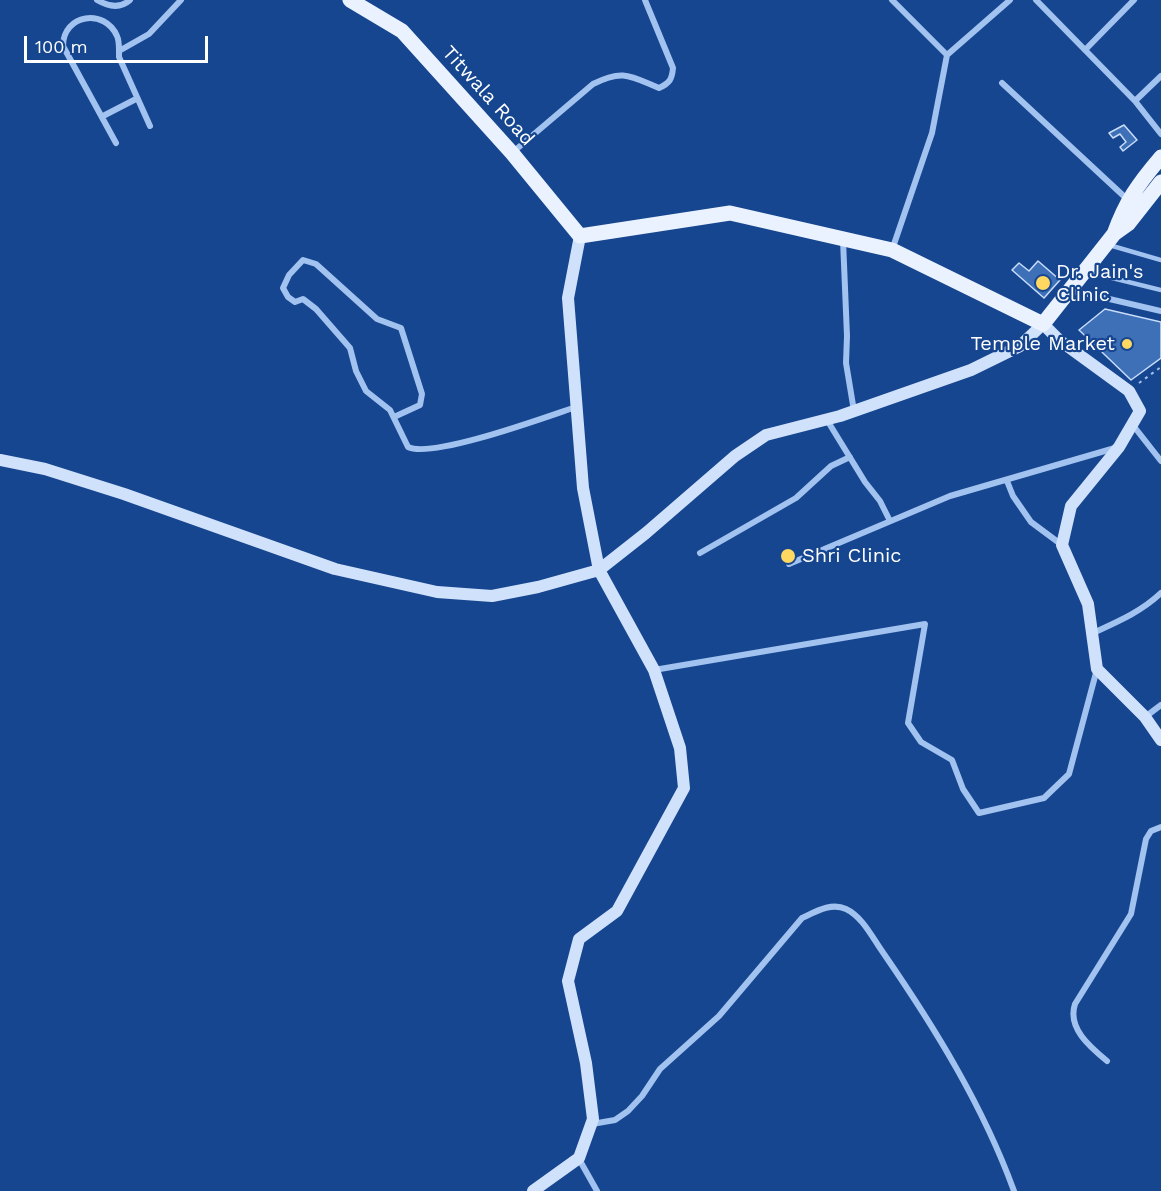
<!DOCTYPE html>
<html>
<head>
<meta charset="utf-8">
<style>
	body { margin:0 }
	#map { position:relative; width:1161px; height:1191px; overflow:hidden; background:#16468f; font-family:"Work Sans",sans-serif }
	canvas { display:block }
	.scale { position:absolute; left:24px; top:36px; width:184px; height:27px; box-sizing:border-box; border:3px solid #fff; border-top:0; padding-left:8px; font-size:18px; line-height:21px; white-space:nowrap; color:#fff; -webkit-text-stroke:4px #16468f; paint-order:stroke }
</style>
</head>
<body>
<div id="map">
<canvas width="1161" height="1191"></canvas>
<div class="scale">100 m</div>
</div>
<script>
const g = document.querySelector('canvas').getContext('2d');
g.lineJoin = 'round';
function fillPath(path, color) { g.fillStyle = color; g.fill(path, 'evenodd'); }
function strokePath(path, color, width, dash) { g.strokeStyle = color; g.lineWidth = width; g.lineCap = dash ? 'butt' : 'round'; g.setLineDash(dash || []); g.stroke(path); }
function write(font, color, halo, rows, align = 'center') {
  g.font = font + ' "Work Sans",sans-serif'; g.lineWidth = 4.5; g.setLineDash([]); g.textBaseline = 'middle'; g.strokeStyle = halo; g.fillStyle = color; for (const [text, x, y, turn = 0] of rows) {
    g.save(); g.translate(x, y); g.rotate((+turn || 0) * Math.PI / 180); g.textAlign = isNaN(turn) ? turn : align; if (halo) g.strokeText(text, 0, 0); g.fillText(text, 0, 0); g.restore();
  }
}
const building = new Path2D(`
	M1124 125 1137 140 1123 151 1120 147 1126 142 1120 134 1113 138 1109 133Z
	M1038 261 1060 280 1044 298 1012 270 1019 263 1029 271Z
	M1105 309 1161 322V358L1131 380 1079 330Z`);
fillPath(building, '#3e70b7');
strokePath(building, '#c9ddfb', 1.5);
strokePath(new Path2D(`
	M1139 383 1161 367`), '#a2c2f0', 2, [3, 4.5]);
strokePath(new Path2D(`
	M1109 245 1161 260
	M1088 272 1161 290`), '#a2c2f0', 4.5);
strokePath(new Path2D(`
	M97 0C109 7 120 9 130 0
	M892 0 947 55
	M1036 0 1135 101 1161 134
	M1085 50 1134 0
	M1002 83 1128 200
	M1135 101 1161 76
	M103 116 136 99
	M150 126 119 57V51L149 34 181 0
	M116 143 63 46C63 14 105 8 117 36 119 40 119 47 119 51
	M513 152 593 84C623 69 630 76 659 88 670 83 672 79 673 68L645 0
	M843 240 847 336 846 363 854 411
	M892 250 932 133 947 55 1010 0
	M1071 290 1161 311
	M394 417 420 405 422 394 401 328 377 319 316 264 303 260 289 275 283 288 288 297 295 302 303 299 316 309 350 348 356 371 366 391 390 410 408 447C432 459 546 417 576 407
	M827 420 865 482 880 501 890 521
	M1132 424 1161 461
	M1007 481 1013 496 1031 522 1062 545
	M700 553 796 498 831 466 850 457
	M789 564 950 496 1115 448
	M1093 633C1117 622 1141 612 1161 593
	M654 670 925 624 908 723 921 742 952 760 963 789 979 813 1044 798 1069 774 1097 669
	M1145 717 1161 705
	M1107 1061C1090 1047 1067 1028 1075 1004L1131 914 1146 839 1151 831 1161 827
	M592 1124 615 1120 628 1111 642 1096 660 1069 719 1016 802 918C815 912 831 902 846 909 863 917 873 939 884 954 935 1028 983 1106 1014 1191
	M579 1159 597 1191`), '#a2c2f0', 6);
strokePath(new Path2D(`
	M0 460 45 469 124 494 335 569 437 592 492 596 538 587 599 570 646 533 735 456 766 435 840 416 971 370 1020 346 1043 324 1059 340 1129 391 1140 411 1119 447 1071 506 1062 545 1088 604 1097 669 1145 717 1161 740
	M533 1191 579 1158 593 1119 586 1063 568 981 579 939 617 911 684 788 680 748 654 670 599 570 583 488 568 298 580 236`), '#d0e1fb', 12);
strokePath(new Path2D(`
	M350 0 402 31 512 153 580 236 730 213 892 250 1043 324 1114 234 1128 224 1161 182
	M1114 234C1126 201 1138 184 1161 157`), '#ebf2ff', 15);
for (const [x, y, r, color] of [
	[1043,283,8,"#ffd861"],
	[1127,344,6,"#ffd861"],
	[788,556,8,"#ffd861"]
]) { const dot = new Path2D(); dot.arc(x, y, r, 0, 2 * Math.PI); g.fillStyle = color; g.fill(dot); strokePath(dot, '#16468f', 2); }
write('20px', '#fff', '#16468f', [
	["Titwala Road",488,96,48]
]);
write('20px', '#fff', '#16468f', [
	["Dr. Jain's",1056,272],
	["Clinic",1056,295],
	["Temple Market",1115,344,"right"],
	["Shri Clinic",802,556]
], 'left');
</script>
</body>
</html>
